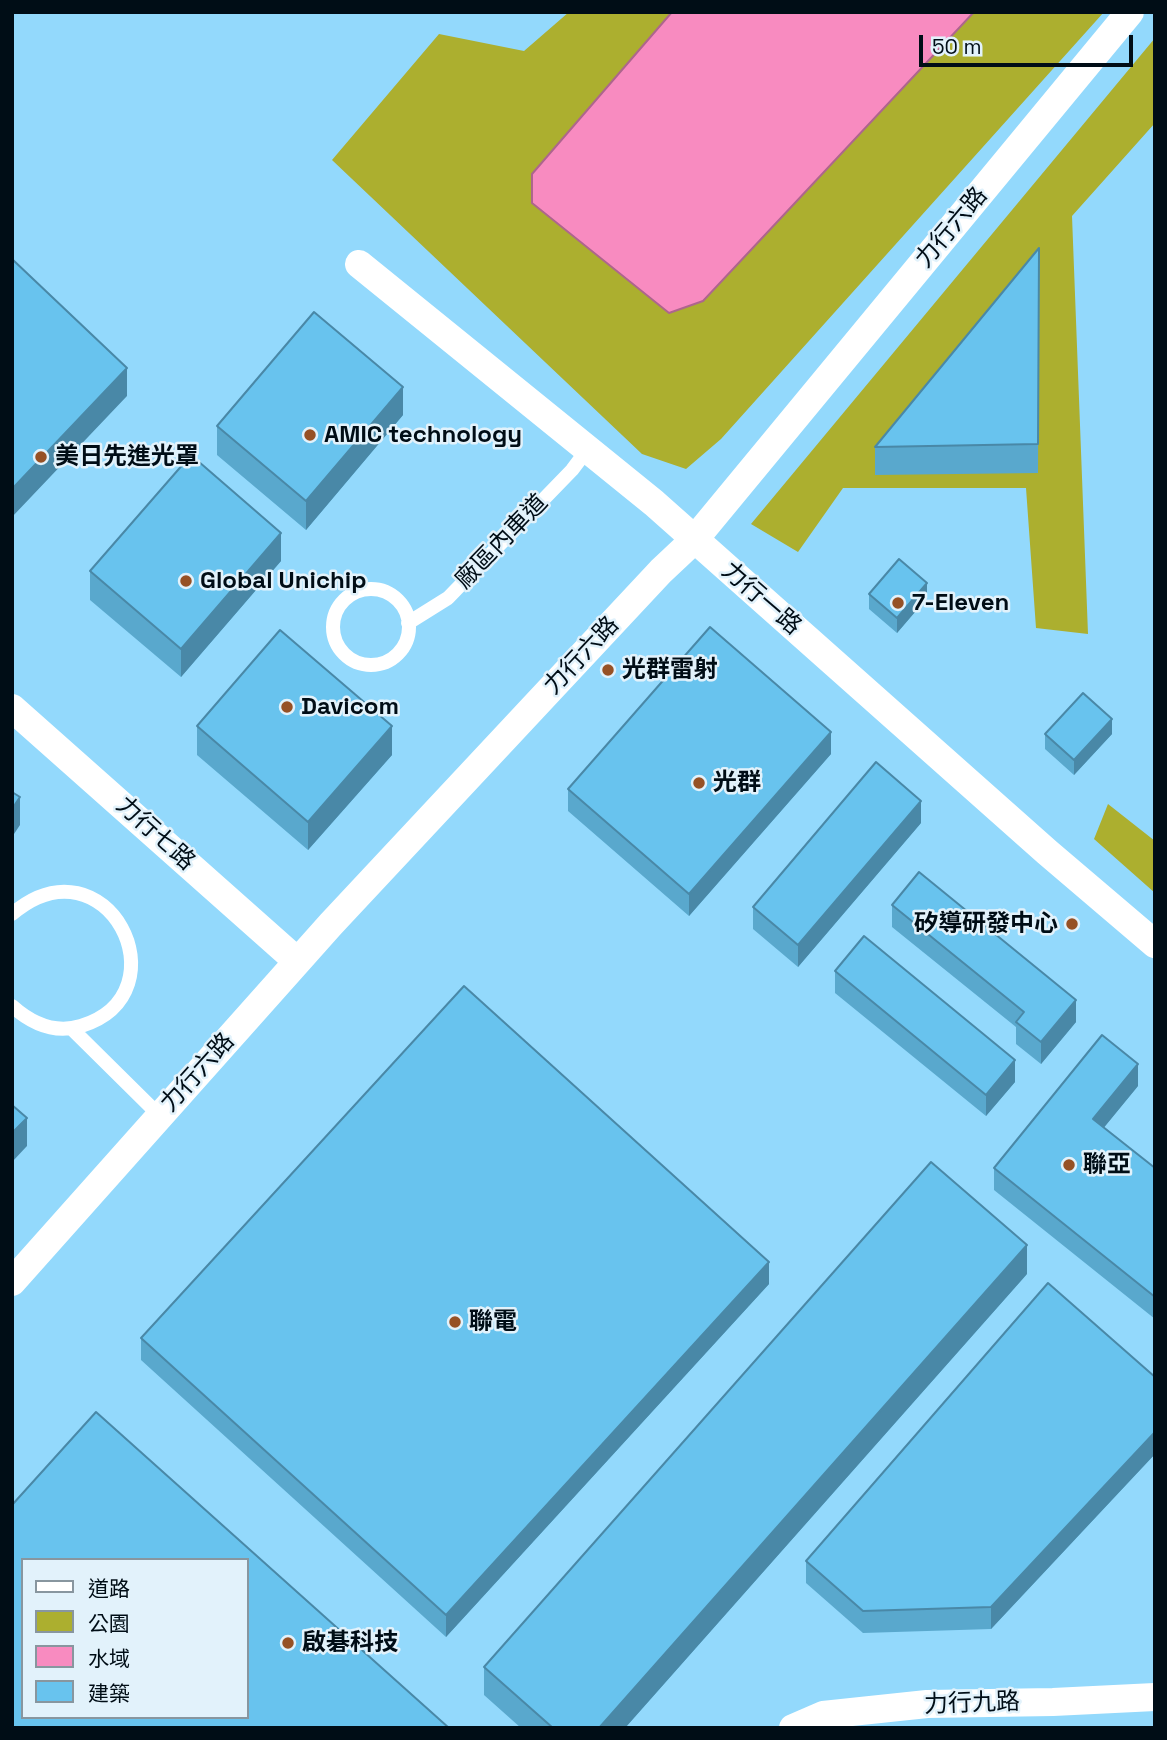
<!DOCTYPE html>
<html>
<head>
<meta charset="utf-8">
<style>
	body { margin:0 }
	#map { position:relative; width:1167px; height:1740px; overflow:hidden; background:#93d9fc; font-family:"Space Grotesk","Noto Sans TC",sans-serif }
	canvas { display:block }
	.frame { position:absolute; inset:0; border:14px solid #000d16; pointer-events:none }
	.legend { position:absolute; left:21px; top:1558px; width:228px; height:161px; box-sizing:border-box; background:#e2f2fb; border:2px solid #88969f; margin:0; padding:9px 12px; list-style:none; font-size:21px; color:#000d16 }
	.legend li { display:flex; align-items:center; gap:14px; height:35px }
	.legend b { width:35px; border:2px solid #88969f }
	.scale { position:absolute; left:919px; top:35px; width:214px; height:32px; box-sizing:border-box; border:4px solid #000d16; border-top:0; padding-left:9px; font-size:21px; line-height:24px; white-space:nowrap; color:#000d16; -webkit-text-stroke:5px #e2f2fb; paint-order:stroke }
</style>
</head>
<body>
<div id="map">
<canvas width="1167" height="1740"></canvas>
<div class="frame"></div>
<ul class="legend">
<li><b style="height:9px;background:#fff"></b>道路</li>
<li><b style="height:19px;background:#acaf2f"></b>公園</li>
<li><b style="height:19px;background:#f88bc0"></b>水域</li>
<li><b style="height:19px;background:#68c3ee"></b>建築</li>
</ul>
<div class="scale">50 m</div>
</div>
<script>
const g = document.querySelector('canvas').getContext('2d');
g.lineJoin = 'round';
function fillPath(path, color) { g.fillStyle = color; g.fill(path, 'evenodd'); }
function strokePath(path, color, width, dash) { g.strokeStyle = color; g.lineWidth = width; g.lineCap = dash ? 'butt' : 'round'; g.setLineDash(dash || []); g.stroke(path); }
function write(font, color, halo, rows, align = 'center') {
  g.font = font + ' "Space Grotesk","Noto Sans TC",sans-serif'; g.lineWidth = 5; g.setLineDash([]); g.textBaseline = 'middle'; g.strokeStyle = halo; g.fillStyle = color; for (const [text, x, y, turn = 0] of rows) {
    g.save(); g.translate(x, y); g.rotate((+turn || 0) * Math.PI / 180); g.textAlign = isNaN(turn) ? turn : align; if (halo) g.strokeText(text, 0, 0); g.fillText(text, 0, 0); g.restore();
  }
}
fillPath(new Path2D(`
	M569 12H1104L721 439 686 469 642 454 332 160 439 34 524 51Z
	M1155 38V123L1072 216 1088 634 1036 628 1026 488H843L798 552 751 524Z
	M1108 804 1155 841V893L1094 839Z`), '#acaf2f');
const water = new Path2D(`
	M672 12H974L703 301 669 313 532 203V174Z`);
fillPath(water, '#f88bc0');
strokePath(water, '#ae658d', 2);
strokePath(new Path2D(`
	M333 627a38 38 0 1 1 76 0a38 38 0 1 1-76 0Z
	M408 623 448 598 572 470 587 450
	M12 914C106 834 187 993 81 1026 55 1034 31 1023 12 1006
	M72 1029 160 1116`), '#fff', 14);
strokePath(new Path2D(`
	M359 264 654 503 1047 852 1155 944
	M12 708 297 961
	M12 1282 331 924 661 571 694 540 1130 12
	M793 1728 823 1715 927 1704 1053 1702 1155 1697`), '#fff', 28);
fillPath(new Path2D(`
	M1039 248 1038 473 875 475V447Z
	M403 415 306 530 217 455V426Z
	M281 561 181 677 90 600V571Z
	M869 594 927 598 897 633 869 609Z
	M197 726 392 755 308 850 197 755Z
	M1045 734H1112L1074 775 1045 749Z
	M831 754 689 916 568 811V789Z
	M921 823 798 967 753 929V907Z
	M892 905 1076 1022 1041 1064 1016 1044V1027L892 927Z
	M835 971 1015 1082 986 1116 835 993Z
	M1138 1086 1104 1127 1155 1168V1319L994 1190V1168Z
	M1027 1274 625 1728H521L484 1695V1667Z
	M769 1284 446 1637 141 1360V1338Z
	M1155 1377V1454L991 1629 863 1633 806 1583V1561Z`), '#59a8cd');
fillPath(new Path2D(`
	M127 368V396L12 517V489Z
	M403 387V415L306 530V501Z
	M281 533V561L181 677V649Z
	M927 583V598L897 633V618Z
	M1112 719V734L1074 775V760Z
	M392 726V755L308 850V822Z
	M831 732V754L689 916V894Z
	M20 797V825L12 837V809Z
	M921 801V823L798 967V945Z
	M1076 1000V1022L1041 1064V1042Z
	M1015 1060V1082L986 1116V1095Z
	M1138 1064V1086L1093 1141V1119Z
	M27 1118V1146L12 1162V1133Z
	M1027 1245V1274L625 1728H599Z
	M769 1262V1284L446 1637V1615Z
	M1155 1432V1454L991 1629V1607Z`), '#4988a7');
const building = new Path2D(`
	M1039 248 1038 444 875 447Z
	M12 259 127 368 12 489Z
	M314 312 403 387 306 501 217 426Z
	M191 455 281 533 181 649 90 571Z
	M899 559 927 583 897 618 869 594Z
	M710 627 831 732 689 894 568 789Z
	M280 630 392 726 308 822 197 726Z
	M1083 693 1112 719 1074 760 1045 734Z
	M876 762 921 801 798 945 753 907Z
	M12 792 20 797 12 809Z
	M919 872 1076 1000 1041 1042 1016 1022 1024 1012 892 905Z
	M864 936 1015 1060 986 1095 835 971Z
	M464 986 769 1262 446 1615 141 1338Z
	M1102 1035 1138 1064 1093 1119 1155 1168V1297L994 1168Z
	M12 1105 27 1118 12 1133Z
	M931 1162 1027 1245 599 1728H553L484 1667Z
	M1048 1283 1155 1377V1432L991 1607 863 1611 806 1561Z
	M96 1412 449 1728H12V1505ZM23 1560H247V1717H23Z`);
fillPath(building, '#68c3ee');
strokePath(building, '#4988a7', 2);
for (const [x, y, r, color] of [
	[310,435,7,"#965125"],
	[41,457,7,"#965125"],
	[186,581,7,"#965125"],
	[898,603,7,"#965125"],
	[608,670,7,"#965125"],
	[287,707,7,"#965125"],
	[699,783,7,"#965125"],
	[1072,924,7,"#965125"],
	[1069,1165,7,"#965125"],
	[455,1322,7,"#965125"],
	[288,1643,7,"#965125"]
]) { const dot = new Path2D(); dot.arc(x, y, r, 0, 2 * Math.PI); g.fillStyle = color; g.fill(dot); strokePath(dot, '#e2f2fb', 2.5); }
write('24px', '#000d16', '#e2f2fb', [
	["力行六路",952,228,-50],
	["廠區內車道",502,542,-46],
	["力行一路",761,599,41],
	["力行六路",582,656,-47],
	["力行七路",155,834,42],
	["力行六路",198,1073,-48],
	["力行九路",972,1704,-2]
]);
write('bold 24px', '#000d16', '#e2f2fb', [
	["AMIC technology",324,435],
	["美日先進光罩",55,457],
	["Global Unichip",200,581],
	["7-Eleven",912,603],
	["光群雷射",622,670],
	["Davicom",301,707],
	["光群",713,783],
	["矽導研發中心",1058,924,"right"],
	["聯亞",1083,1165],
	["聯電",469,1322],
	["啟碁科技",302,1643]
], 'left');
</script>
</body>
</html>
